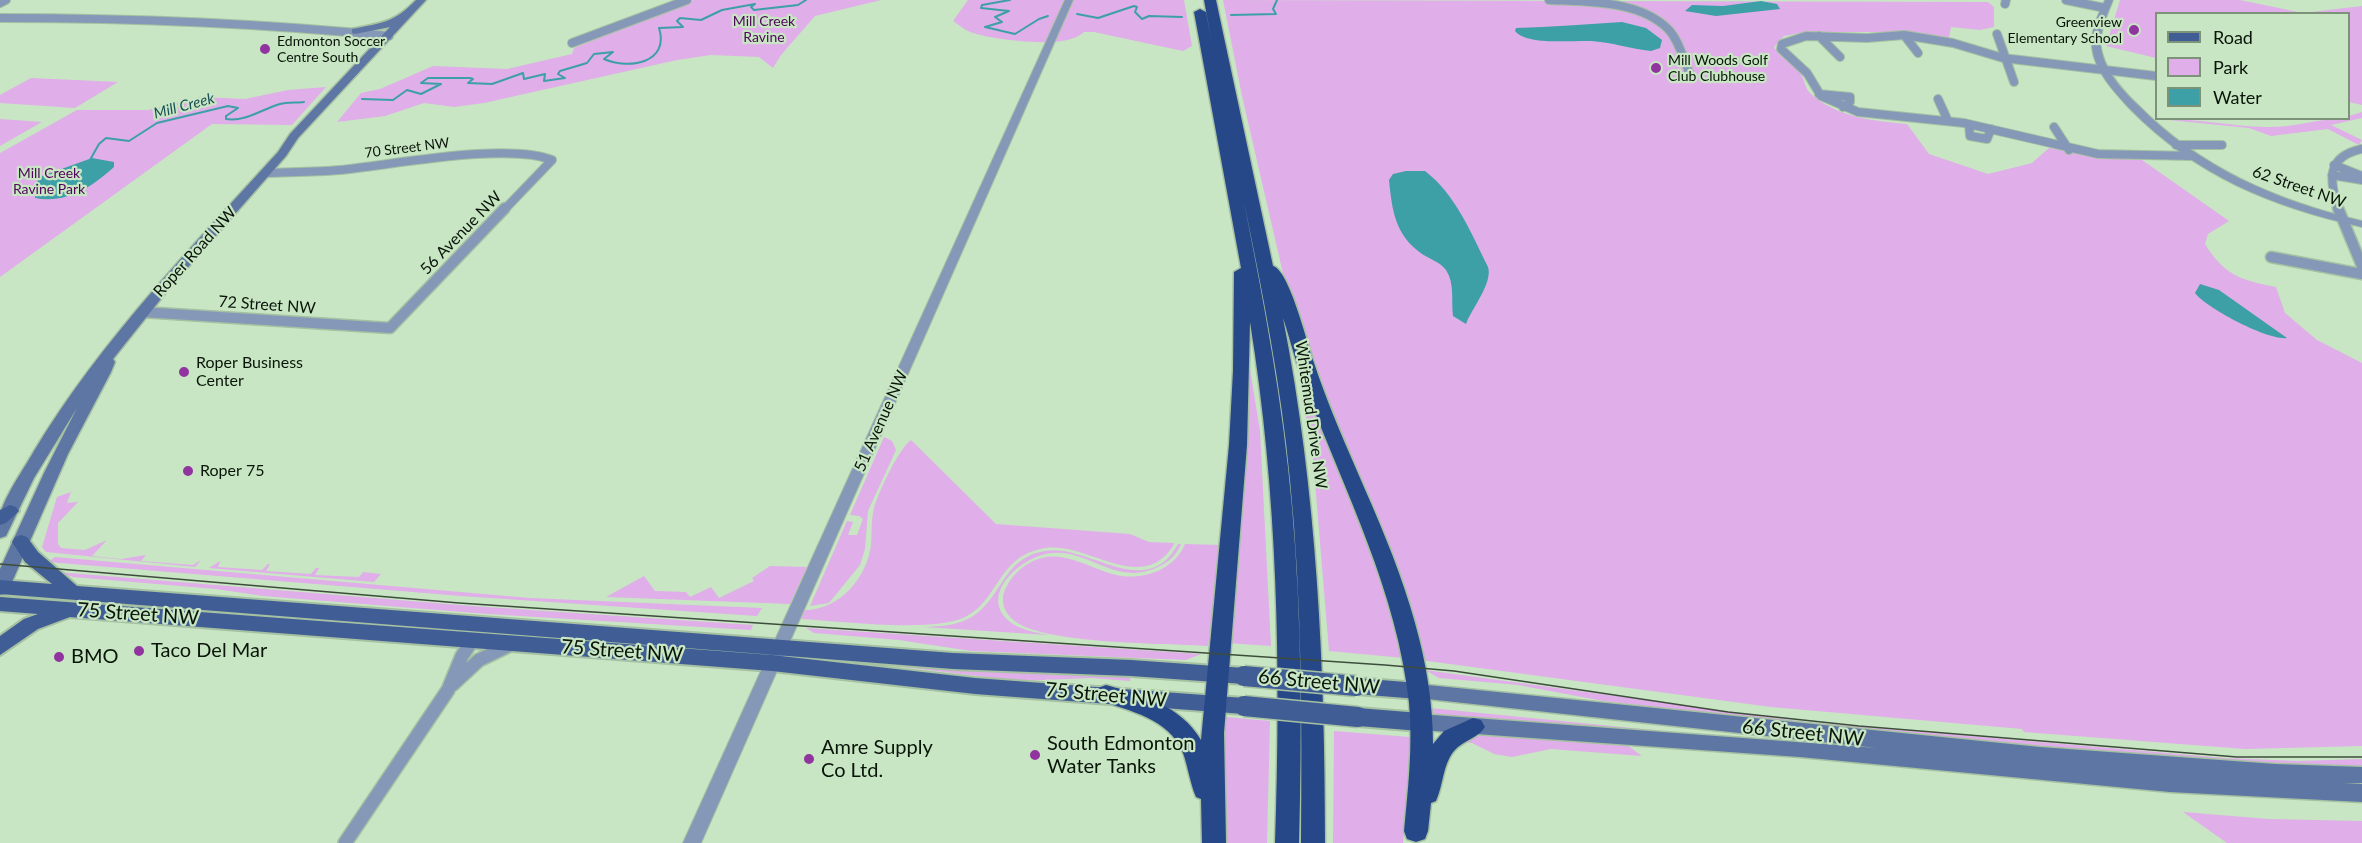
<!DOCTYPE html>
<html>
<head>
<meta charset="utf-8">
<style>
	body { margin:0 }
	#map { position:relative; width:2362px; height:843px; overflow:hidden; background:#c8e6c4; font-family:Lato,sans-serif }
	canvas { display:block }
	.legend { position:absolute; left:2155px; top:12px; width:195px; height:108px; box-sizing:border-box; background:#c8e6c4; border:2px solid #7c9279; margin:0; padding:8px 10px; list-style:none; font-size:18px; color:#0a1509 }
	.legend li { display:flex; align-items:center; gap:12px; height:30px }
	.legend b { width:30px; border:2px solid #7c9279 }
</style>
</head>
<body>
<div id="map">
<canvas width="2362" height="843"></canvas>
<ul class="legend">
<li><b style="height:8px;background:#405e95"></b>Road</li>
<li><b style="height:16px;background:#e0aee8"></b>Park</li>
<li><b style="height:16px;background:#3da0a7"></b>Water</li>
</ul>
</div>
<script>
const g = document.querySelector('canvas').getContext('2d');
g.lineJoin = 'round';
function fillPath(path, color) { g.fillStyle = color; g.fill(path, 'evenodd'); }
function strokePath(path, color, width, dash) { g.strokeStyle = color; g.lineWidth = width; g.lineCap = dash ? 'butt' : 'round'; g.setLineDash(dash || []); g.stroke(path); }
function write(font, color, halo, rows, align = 'center') {
  g.font = font + ' Lato,sans-serif'; g.lineWidth = 4.5; g.setLineDash([]); g.textBaseline = 'middle'; g.strokeStyle = halo; g.fillStyle = color; for (const [text, x, y, turn = 0] of rows) {
    g.save(); g.translate(x, y); g.rotate((+turn || 0) * Math.PI / 180); g.textAlign = isNaN(turn) ? turn : align; if (halo) g.strokeText(text, 0, 0); g.fillText(text, 0, 0); g.restore();
  }
}
fillPath(new Path2D(`
	M694 0H881L815 16 781 55 773 68 759 57 711 55 677 60 484 103 454 107 424 103 385 116 337 122 361 93 380 89 433 66 507 69 572 54 574 48Z
	M968 0H1184L1192 46 1183 51 1094 32H1084C1067 50 996 40 973 33 966 31 959 25 953 21Z
	M1223 0 1988 2 1994 7V27L1980 30 1951 27 1949 38 1908 32H1806L1784 36 1774 47C1780 59 1792 62 1800 73 1805 79 1804 87 1810 93 1835 117 1874 121 1907 124L1929 154 1988 174 2032 163 2049 148 2106 158 2142 160 2229 221 2208 234 2205 244C2225 276 2241 280 2276 287L2285 313 2317 340 2362 363V746L2245 749 2024 732 2022 729 1771 707 1420 660 1398 569 1327 402 1285 282 1242 96Z
	M2120 0H2240L2303 13 2362 6V105L2349 102 2348 14H2156V58L2106 46Z
	M31 78 118 82 75 108 0 103V95Z
	M326 87 292 125 212 124 0 277V153L77 110H148L200 97 245 99 288 90Z
	M2362 112V118L2331 125 2362 140 2359 145 2328 129 2271 136 2249 128 2159 119C2195 118 2230 126 2265 127 2293 128 2321 118 2348 118L2349 116Z
	M0 119 42 122 0 146Z
	M1248 357 1260 431 1271 646 1227 643Z
	M1296 357 1368 533 1404 658 1329 651 1313 458Z
	M884 437 892 441 896 450 868 511 865 549 860 565 829 603 810 606 847 521 853 522 848 535H857L863 519 859 516 850 515Z
	M911 440 996 524 1130 534 1149 542 1174 543 1173 546C1141 595 1088 542 1046 548 997 555 1000 600 965 617 933 633 839 621 801 619L805 610C839 610 867 578 871 545 872 533 871 520 874 508 879 491 898 450 911 440Z
	M71 492 67 503 78 502 58 523V544L61 548 85 550 107 540 92 556 121 559 146 555 141 561 193 565 201 560 195 567 46 552 42 547 57 497Z
	M1178 544H1181C1177 554 1170 561 1160 566 1117 588 1091 550 1053 553 1025 554 977 593 1009 621 1019 630 1035 632 1048 635L924 627C941 626 958 626 973 616 1003 597 1002 558 1045 551 1088 543 1146 603 1178 544Z
	M1185 544 1222 545 1208 646C1160 643 1064 644 1023 626 1011 620 1002 611 1003 598 1004 586 1016 571 1026 565 1056 545 1083 565 1112 574 1140 582 1174 571 1185 544Z
	M55 557 530 598 762 608 757 616 461 596 48 562Z
	M220 561 218 567 262 570 268 564H270L266 571 311 574 316 568H319L315 575 359 577 363 572 381 574 374 582 209 568Z
	M770 566 807 567 790 604 606 597 644 576 655 591 686 592 690 597 711 587 719 598 754 581 752 578Z
	M57 572 472 606 753 625 751 630 487 614 263 596 216 589 73 577Z
	M198 612H240L475 631 470 634Z
	M806 628 1201 654 1186 660 971 651 899 640 814 633Z
	M894 666 1131 674 1130 681 1091 678 1020 681Z
	M1425 670 1807 722 2226 758 2298 761 2362 759V768L2280 767 1887 734 1603 701 1518 685 1439 678Z
	M1430 708 1673 732V734L1430 716Z
	M1227 717 1270 721 1267 843H1220L1222 722Z
	M1334 731 1410 737 1411 771 1403 843H1333Z
	M1477 735 1627 745 1642 756 1551 749 1512 757 1494 754 1472 743 1458 742Z
	M2183 812 2269 819 2362 821V843H2227Z`), '#e0aee8');
fillPath(new Path2D(`
	M1761 1 1777 4 1780 9 1716 16 1685 11 1692 5 1723 6Z
	M1622 22 1646 28 1662 40 1660 48 1651 51C1631 49 1611 42 1591 41 1573 40 1527 46 1515 31L1516 28C1551 27 1587 24 1622 22Z
	M92 158 114 162V167C92 187 67 204 35 198L36 193 28 192 42 176Z
	M1406 171H1425C1456 195 1471 233 1488 267 1493 283 1472 308 1466 324L1453 316C1451 300 1455 284 1446 270 1440 262 1430 259 1422 254 1395 235 1392 210 1389 180L1393 174Z
	M2200 284 2219 290 2287 338C2269 341 2206 308 2195 293Z`), '#3da0a7');
strokePath(new Path2D(`
	M1010 0 982 5 981 8 1009 11 995 17 1002 22 985 27 1015 34 1039 19 1048 16
	M1077 14 1098 18 1134 6 1137 7 1135 12 1142 19 1149 16 1182 17
	M1231 15 1276 14 1273 9 1277 0
	M362 99 393 100 407 90 421 94 441 84 421 83 428 78H470L473 79 468 83 492 84 523 73 524 79 545 74 544 81 565 78 558 74 560 71 587 63 594 54 613 52 604 59C629 70 670 63 659 28L683 27 677 21 680 18 701 20 722 10 755 4 751 7 754 10 798 5 806 0
	M90 160 99 144 106 138 129 141 157 123 228 106 238 108 226 116V119C246 122 262 109 280 104 287 102 297 103 304 102`), '#3da0a7', 2);
const minorFar2 = new Path2D(`
	M1549 0C1588 2 1640 0 1669 30 1679 41 1683 58 1689 72
	M2066 0 2105 8
	M0 3 6 0
	M2005 4 2006 0
	M0 18C130 18 259 23 389 36
	M1997 34 2014 82
	M1904 35 1918 53
	M1819 36 1840 57
	M572 43 687 0
	M2156 76 2003 58 1953 43 1904 35 1867 38 1806 36 1782 44 1781 49 1807 73 1821 96 1858 112 1964 123 2098 154 2191 156
	M1819 94 1850 97V102L1843 107
	M1938 99 1948 121
	M1969 125 1970 136 1987 139 1991 129
	M2054 127 2069 150
	M2176 145H2222
	M2334 165 2362 176
	M266 173C291 172 316 172 340 170 392 165 507 142 552 160L504 210
	M2332 175 2362 180
	M2338 210C2330 180 2325 157 2362 149`);
const minorFar1 = new Path2D(`
	M2338 208 2362 266
	M2271 257 2362 274
	M142 312 390 328 505 208`);
const minor = new Path2D(`
	M452 685 479 660 510 645
	M345 843 448 690 462 656 472 641`);
const tertiary = new Path2D(`
	M1065 0H1073L701 843H683Z
	M2105 0H2113C2107 15 2099 32 2101 48 2105 71 2122 90 2138 105 2200 168 2277 201 2362 221V227C2272 207 2196 176 2130 109 2115 93 2095 72 2092 48 2090 31 2098 15 2105 0Z`);
const secondary = new Path2D(`
	M416 0H426L298 138 286 156 168 290 113 359 115 362 111 372 68 454 9 589 6 594 0 595V569L44 473 77 408 34 478 6 536 0 538C0 531 0 522 0 515 5 495 24 469 34 451 101 340 192 247 278 152L290 134 390 27 355 34 352 33V29C381 23 394 23 416 0Z
	M1418 684 2040 747 2275 764 2362 767V783H2344L2362 784V802L2170 792 1800 757 1420 730 1413 728 1410 722 1413 716 1420 714 1877 748 1418 698 1411 696 1409 691 1411 686Z`);
const primary = new Path2D(`
	M10 505 16 507 19 511 6 523 0 525V510Z
	M21 535 27 537 38 552 77 586 953 653 1131 660 1244 668 1251 670 1254 676 1251 682 1244 684 1131 676 953 669 0 594V580L52 584 25 562 12 542 15 537Z
	M0 597 772 655 975 678 1244 698 1251 700 1254 706 1251 712 1244 714 975 694 772 671 70 617 38 629 0 655V636L24 619 38 614 0 611Z
	M1356 678 1418 683 1425 685 1428 691 1425 697 1418 699 1356 694 1349 692 1346 686 1349 680Z
	M1358 708 1420 713 1427 716 1431 722 1427 728 1420 731 1358 726 1351 723 1348 717 1351 711Z`);
const motorway = new Path2D(`
	M1204 0H1216L1273 266C1289 270 1307 342 1313 360 1342 449 1390 531 1415 623 1426 662 1433 703 1433 744L1444 731 1473 718 1481 720 1485 727C1479 738 1463 740 1454 751 1443 764 1443 786 1436 801L1431 803 1428 831 1425 839 1416 842 1407 839 1404 831C1408 789 1413 746 1409 703 1397 592 1346 494 1307 392 1297 368 1291 342 1283 318 1317 492 1325 666 1325 843H1301C1302 722 1302 600 1290 480 1281 386 1263 294 1244 202 1264 303 1283 404 1292 507 1302 619 1302 731 1299 843H1275C1281 668 1278 495 1250 322L1247 445 1224 733 1226 843H1202L1201 799 1196 797C1190 783 1188 767 1183 753 1169 718 1129 711 1098 700L1095 694 1098 688 1106 685C1144 696 1180 705 1201 740L1229 445 1233 371 1234 272 1241 268 1194 12 1200 9 1206 12 1212 44Z`);
strokePath(minorFar2, '#a6c0a2', 10);
strokePath(minorFar1, '#a6c0a2', 13);
strokePath(minor, '#a6c0a2', 16);
strokePath(tertiary, '#a6c0a2', 2);
strokePath(secondary, '#a6c0a2', 3);
strokePath(primary, '#a6c0a2', 4);
strokePath(motorway, '#a6c0a2', 3);
strokePath(minorFar2, '#8698b8', 8);
strokePath(minorFar1, '#8698b8', 10);
strokePath(minor, '#8698b8', 13);
fillPath(tertiary, '#8698b8');
fillPath(secondary, '#5d76a4');
fillPath(primary, '#405e95');
fillPath(motorway, '#274888');
strokePath(new Path2D(`
	M0 564 459 603 1385 665 1454 671 1728 712 1859 726 2237 757H2362`), '#3d4d3b', 1.5);
const primaryBridge = new Path2D(`
	M1244 676 1356 686
	M1244 706 1358 717`);
strokePath(primaryBridge, '#a6c0a2', 23, []);
strokePath(primaryBridge, '#405e95', 20);
for (const [x, y, r, color] of [
	[2134,30,6,"#91349f"],
	[265,49,6,"#91349f"],
	[1656,68,6,"#91349f"],
	[184,372,6,"#91349f"],
	[188,471,6,"#91349f"],
	[139,651,6,"#91349f"],
	[59,657,6,"#91349f"],
	[1035,755,6,"#91349f"],
	[809,759,6,"#91349f"]
]) { const dot = new Path2D(); dot.arc(x, y, r, 0, 2 * Math.PI); g.fillStyle = color; g.fill(dot); strokePath(dot, '#c8e6c4', 2); }
write('14px', '#50045b', '#c8e6c4', [
	["Mill Creek",764,21],
	["Ravine",764,37],
	["Mill Creek",49,173],
	["Ravine Park",49,189]
]);
write('14px', '#0a1509', '#c8e6c4', [
	["Greenview",2122,22,"right"],
	["Elementary School",2122,38,"right"],
	["Edmonton Soccer",277,41],
	["Centre South",277,57],
	["Mill Woods Golf",1668,60],
	["Club Clubhouse",1668,76]
], 'left');
write('14px', '#0a1509', '#c8e6c4', [
	["70 Street NW",407,148,-7]
]);
write('italic 15px', '#185155', '#c8e6c4', [
	["Mill Creek",184,106,-15]
]);
write('16px', '#0a1509', '#c8e6c4', [
	["62 Street NW",2299,187,19],
	["56 Avenue NW",461,233,-46],
	["Roper Road NW",195,252,-48],
	["72 Street NW",267,305,4],
	["Whitemud Drive NW",1311,415,82],
	["51 Avenue NW",881,421,-66]
]);
write('16px', '#0a1509', '#c8e6c4', [
	["Roper Business",196,363],
	["Center",196,381],
	["Roper 75",200,471]
], 'left');
write('20px', '#0a1509', '#c8e6c4', [
	["75 Street NW",138,614,4],
	["75 Street NW",622,651,4],
	["66 Street NW",1319,682,5],
	["75 Street NW",1106,695,5],
	["66 Street NW",1803,733,6]
]);
write('20px', '#0a1509', '#c8e6c4', [
	["Taco Del Mar",151,651],
	["BMO",71,657],
	["South Edmonton",1047,744],
	["Water Tanks",1047,767],
	["Amre Supply",821,748],
	["Co Ltd.",821,771]
], 'left');
</script>
</body>
</html>
